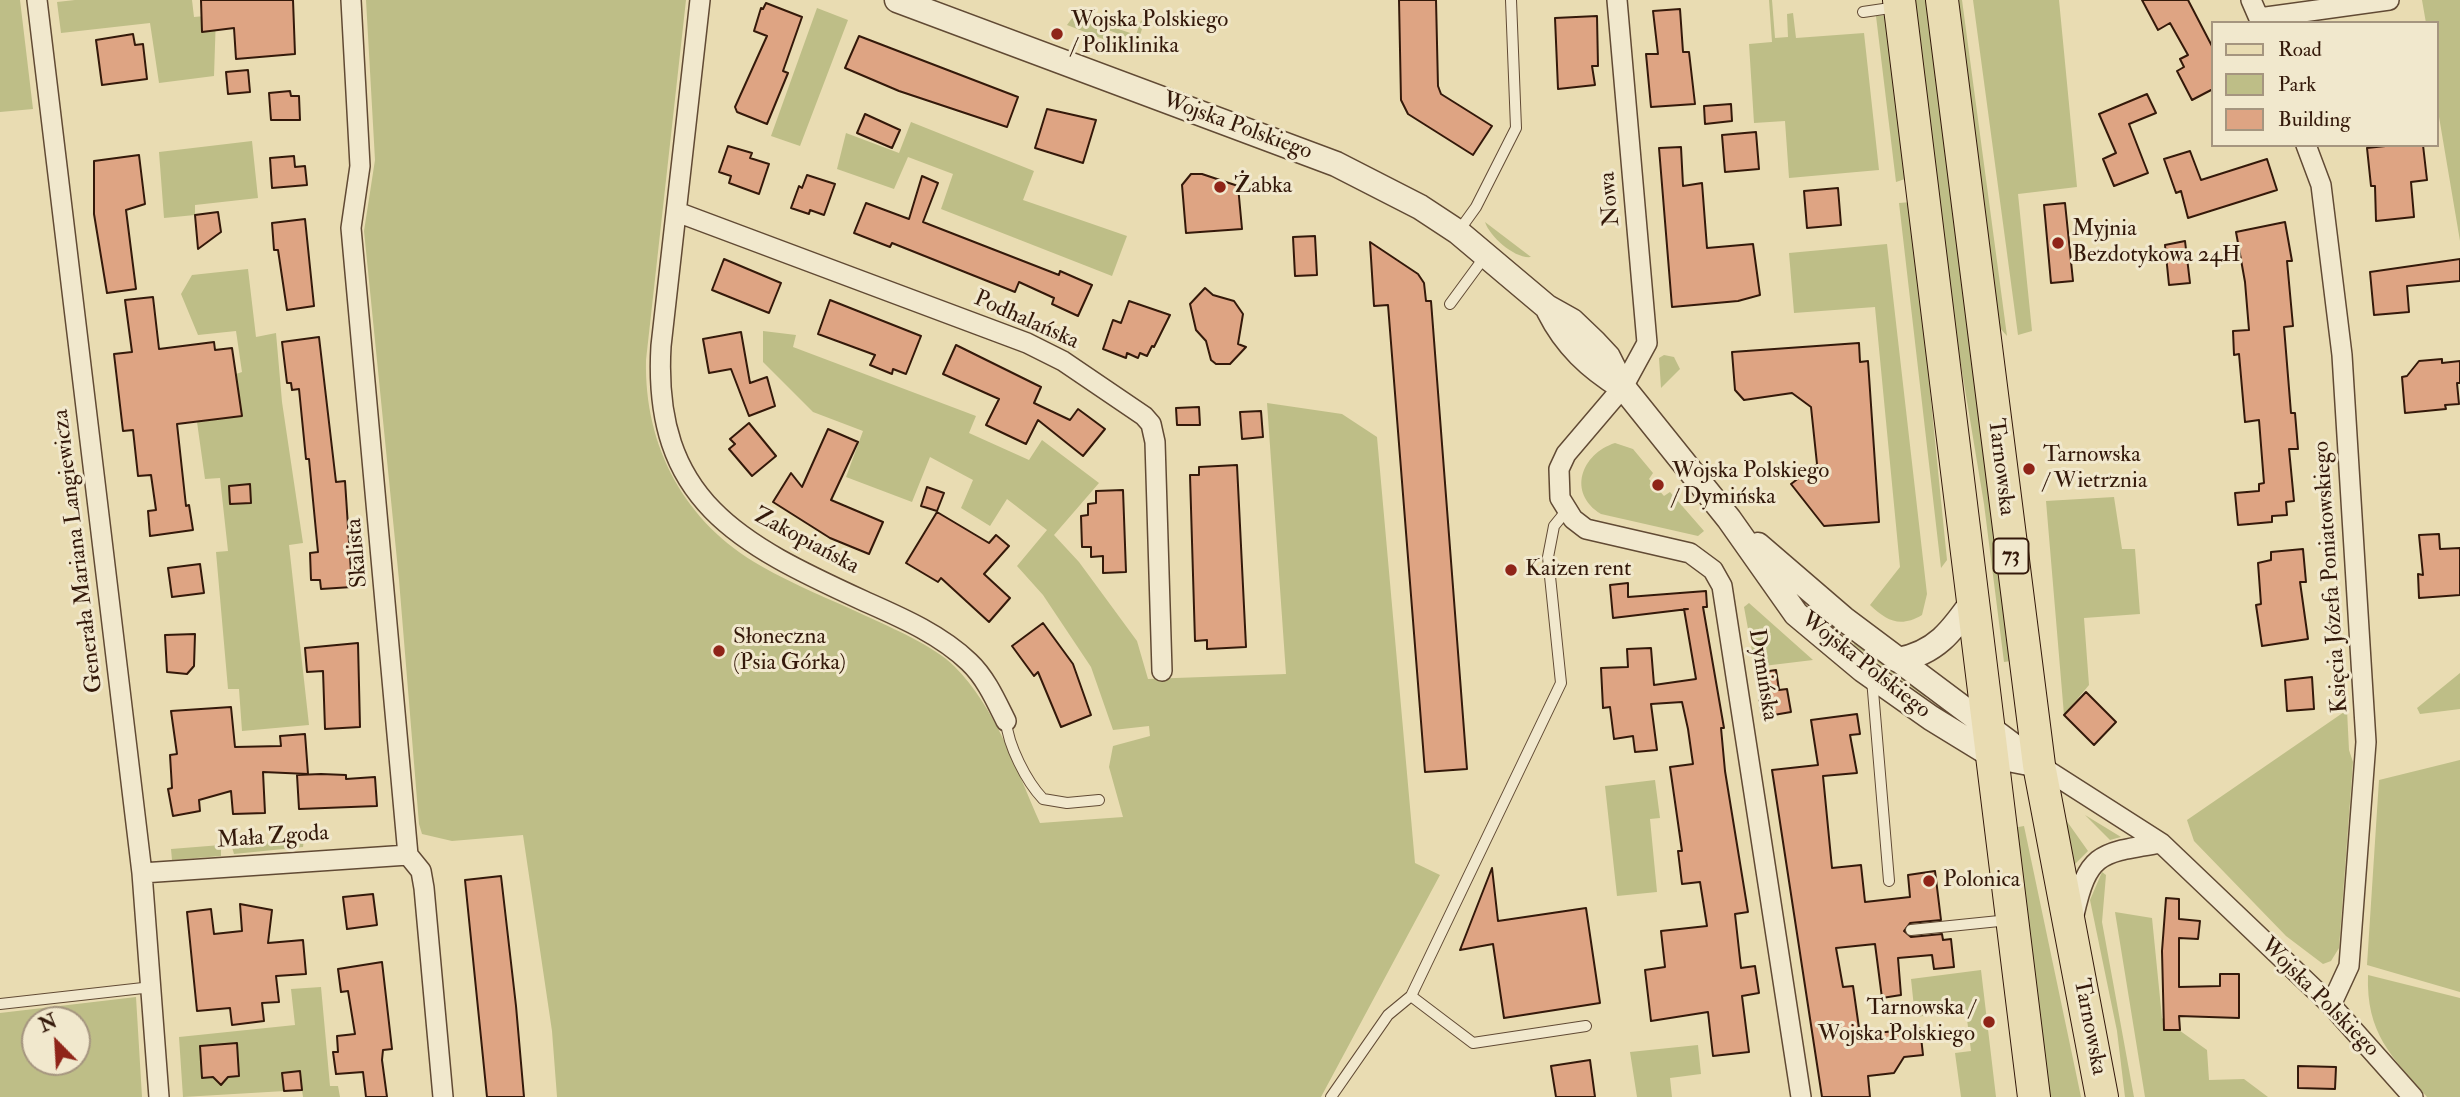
<!DOCTYPE html>
<html>
<head>
<meta charset="utf-8">
<style>
	body { margin:0 }
	#map { position:relative; width:2460px; height:1097px; overflow:hidden; background:#e9dcb2; font-family:"IM FELL Double Pica",serif }
	canvas { display:block }
	.legend { position:absolute; left:2211px; top:21px; width:228px; height:126px; box-sizing:border-box; background:#f1e8cd; border:2px solid #a5957f; margin:0; padding:9px 12px; list-style:none; font-size:21px; color:#34190a }
	.legend li { display:flex; align-items:center; gap:14px; height:35px }
	.legend b { width:35px; border:2px solid #a5957f }
	.north { position:absolute; left:21px; top:1006px; width:70px; height:70px; box-sizing:border-box; background:#f1e8cd; border:2px solid #a5957f; border-radius:50%; rotate:336deg; font-size:19px; font-weight:700; line-height:28px; text-align:center; color:#34190a }
	.north::after { content:''; display:block; margin:auto; width:24px; height:32px; background:#8f2418; clip-path:polygon(50% 0,100% 100%,50% 72%,0 100%) }
</style>
</head>
<body>
<div id="map">
<canvas width="2460" height="1097"></canvas>
<ul class="legend">
<li><b style="height:9px;background:#e9dcb2"></b>Road</li>
<li><b style="height:19px;background:#bebe87"></b>Park</li>
<li><b style="height:19px;background:#dea483"></b>Building</li>
</ul>
<div class="north">N</div>
</div>
<script>
const g = document.querySelector('canvas').getContext('2d');
g.lineJoin = 'round';
function fillPath(path, color) { g.fillStyle = color; g.fill(path, 'evenodd'); }
function strokePath(path, color, width, dash) { g.strokeStyle = color; g.lineWidth = width; g.lineCap = dash ? 'butt' : 'round'; g.setLineDash(dash || []); g.stroke(path); }
function write(font, color, halo, rows, align = 'center') {
  g.font = font + ' "IM FELL Double Pica",serif'; g.lineWidth = 6; g.setLineDash([]); g.textBaseline = 'middle'; g.strokeStyle = halo; g.fillStyle = color; for (const [text, x, y, turn = 0] of rows) {
    g.save(); g.translate(x, y); g.rotate((+turn || 0) * Math.PI / 180); g.textAlign = isNaN(turn) ? turn : align; if (halo) g.strokeText(text, 0, 0); g.fillText(text, 0, 0); g.restore();
  }
}
fillPath(new Path2D(`
	M0 0H20L33 109 0 112Z
	M75 0H192L194 17 216 15 214 76 159 83 150 23 61 33 57 2Z
	M366 0H686L646 360C644 447 685 523 761 566 794 585 832 600 866 616 892 628 934 646 954 666 996 708 1016 769 1040 823L1123 817 1109 767 1113 746 1150 736 1149 726 1113 730 1091 667 1043 595 1017 566 1047 530 1007 499 990 526 961 508 973 480 930 457 912 502 846 477 863 431 813 412 763 362V331L796 335 793 347 976 416 969 433 1029 460 1042 440 1099 483 1054 535 1079 562 1137 641 1148 679 1286 674 1267 403 1342 414 1377 437 1415 863 1440 875 1321 1097H557L552 1031 523 835 452 841 422 834 419 824 399 580 364 231 375 160Z
	M1769 0H1772L1775 38 1788 37 1787 14 1793 13 1796 38 1864 33 1879 170 1789 178 1785 121 1754 123 1749 44 1772 42Z
	M1913 0H1927L2011 661 2004 662 1984 504 1950 299Z
	M1958 0H1962L2007 336 1999 327Z
	M1973 0H2059L2077 187 2018 194 2032 331 2018 335Z
	M2422 0H2460V241L2437 105V23H2426Z
	M817 8 848 20 800 146 771 136Z
	M1075 14 1136 35 1141 20 1144 23 1138 41 1108 30 1106 33 1137 45 1134 51 1067 25Z
	M1889 15 1908 178 1896 182 1876 16Z
	M911 122 1034 171 1023 200 1127 236 1112 276 941 209 953 174 908 157 894 189 837 169 846 133 899 153Z
	M252 141 258 198 195 205V215L164 218 159 152Z
	M1911 202 1947 560 1941 568 1899 203Z
	M1485 222 1531 257C1515 259 1490 237 1485 222Z
	M1887 244 1927 594 1922 615C1900 628 1887 621 1870 605L1900 567 1875 307 1794 313 1789 253Z
	M248 269 256 337 276 333 282 402 303 543 289 545 309 725 242 731 239 689H228L216 552 228 551 220 478 205 479 197 422 242 416 236 374 242 372 236 331 198 335 181 294 192 275Z
	M1664 355 1674 357 1680 369 1661 388 1659 358Z
	M1615 443 1633 449 1653 473 1649 479 1664 496 1670 492 1704 531 1698 536 1601 514C1567 493 1581 454 1615 443Z
	M2114 497 2122 549H2135L2140 614 2084 618 2089 685 2064 715 2046 501Z
	M1749 603 1813 660 1755 667 1744 607Z
	M1855 639 1928 692 1925 697 1854 645Z
	M2460 673V709L2420 714 2417 708Z
	M2347 710 2349 750 2353 762 2339 948 2331 961 2323 964 2286 936 2194 841 2187 820Z
	M2460 760V992L2367 965 2379 780Z
	M1655 780 1660 818 1650 819 1657 892 1617 896 1605 786Z
	M2085 815 2121 837 2110 840Z
	M2066 820 2088 851 2074 865 2061 821Z
	M2024 826 2081 1097H2047L2013 828Z
	M304 839 303 847 234 854 231 844Z
	M221 845V856L172 860 171 849Z
	M2102 872 2106 875 2102 922 2134 1097H2125L2117 1031 2090 900Z
	M2115 912 2152 918 2162 1018 2207 1050 2209 1080 2244 1079 2268 1097H2145Z
	M1981 970 1996 1097H1961L1955 1053 1971 1051 1966 1011 1915 1017 1911 979Z
	M2368 975 2460 998V1097H2427C2391 1056 2366 1033 2368 975Z
	M321 987 330 1086H338L340 1097H303L302 1090 183 1097 179 1037 295 1025 291 989Z
	M136 997 142 1097H0V1013ZM77 1020V1062H35V1020Z
	M1698 1045 1701 1074 1670 1078 1672 1097H1637L1630 1052Z`), '#bebe87');
const building = new Path2D(`
	M201 0H293L295 54 236 59 234 28 202 32Z
	M1399 0H1436L1438 86 1441 94 1492 126 1473 155 1408 114 1401 100Z
	M2142 0H2188L2213 48V89L2192 100 2177 71 2184 67 2180 59 2188 55 2170 23 2158 30Z
	M766 3 802 17 783 71 788 73 767 124 737 112 735 107 767 36 754 31 761 8 763 9Z
	M1680 9 1683 52H1689L1695 104 1651 107 1646 54H1658L1653 11Z
	M1597 16 1598 66H1592L1595 85 1558 89 1555 18Z
	M133 34 135 45 143 44 147 79 102 85 96 40Z
	M859 36 1018 97 1007 127 899 91 845 68Z
	M248 70 250 92 228 94 226 72Z
	M290 91 291 96H299L300 120H271L269 93Z
	M2147 94 2156 113 2129 124 2148 173 2114 186 2103 159 2116 153 2099 114Z
	M1731 104 1732 121 1705 124 1704 106Z
	M1047 109 1096 120 1083 163 1035 148Z
	M865 114 900 130 892 148 857 133Z
	M1756 132 1759 169 1725 172 1722 135Z
	M2395 145H2423L2427 180 2411 182 2414 217 2376 221 2375 186H2371L2367 148Z
	M728 146 752 153 750 158 769 164 759 194 729 183 731 176 719 172Z
	M1681 147 1683 186 1702 183 1707 248 1753 244 1760 295 1738 301 1672 307 1659 148Z
	M2190 151 2201 180 2267 159 2277 190 2188 218 2181 191 2176 193 2164 159Z
	M139 155 145 204 126 210 136 289 107 293 94 214V161Z
	M294 156 295 167 305 166 307 185 272 188 270 158Z
	M1191 174H1202L1238 186 1242 229 1186 233 1182 185Z
	M807 175 835 184 824 215 810 210 809 214 791 208 799 186 802 188Z
	M922 176 938 183 923 222 1059 275 1060 271 1092 285 1078 316 1052 304 1054 298 1019 282 1015 292 892 243 890 247 854 233 866 203 909 219Z
	M1838 188 1841 225 1807 228 1804 191Z
	M2065 203 2073 281 2051 283 2044 205Z
	M218 212 221 232 198 249 195 215Z
	M305 219 314 306 287 310 278 250H274L272 223Z
	M2285 222 2292 261H2287L2293 326 2284 327 2291 413H2295L2298 449H2289L2294 501 2286 502 2287 515 2272 516V522L2238 525 2235 493 2259 491V484L2264 483 2259 420 2245 422 2239 354 2234 355 2233 331 2249 330 2245 282 2236 232Z
	M1315 236 1317 275 1295 276 1293 237Z
	M2185 241 2190 283 2169 285 2165 245Z
	M1370 242 1418 274 1424 283 1426 301H1431L1467 769 1425 772 1388 305 1374 306Z
	M724 259 781 283 769 313 712 290Z
	M2460 259V281L2407 286 2409 312 2374 315 2370 272Z
	M1205 288 1213 295 1234 301 1243 314 1238 344 1246 347 1230 364H1216L1211 360 1206 341 1196 330 1190 304Z
	M153 297 159 349 214 342 215 350 232 348 242 416 177 424 186 506 189 505 193 530 150 536 148 511 156 510 151 475 138 476 133 430 123 431 114 354 132 352 125 300Z
	M830 300 921 336 906 374 893 369 892 374 870 365 875 355 818 334Z
	M1129 301 1170 315 1154 347 1152 346 1147 356 1140 353 1138 358 1127 353 1126 358 1103 349 1113 320 1121 323Z
	M741 332 750 383 767 377 775 406 749 416 731 369 709 373 703 339Z
	M319 337 336 482 345 481 352 587 321 589 320 580H311L310 553 318 552 309 459H306L299 389 292 390 291 383H287L282 342Z
	M1859 343 1860 362 1868 361 1879 522 1824 526 1791 484 1817 464 1811 407 1792 393 1744 400 1735 390 1732 352Z
	M956 345 1041 387 1034 403 1070 420 1078 409 1105 429 1083 456 1038 420 1026 444 986 425 999 399 943 374Z
	M2442 359V363L2460 361V383H2457L2459 404 2445 405 2446 409 2405 413 2402 377 2407 376 2419 361Z
	M1199 407 1200 425H1177L1176 408Z
	M1261 411 1263 437 1242 439 1240 412Z
	M749 423 776 456 752 476 729 449 735 444 730 439Z
	M828 429 858 442 831 500 883 522 869 554 830 538 773 502 791 473 802 487Z
	M1237 465 1246 647 1207 649V640L1195 641 1190 475H1199V467Z
	M250 484 251 503 230 504 229 486Z
	M927 487 944 493 937 511 921 506Z
	M1123 490 1126 572 1103 573V556L1091 557V547H1082L1081 516 1088 515V504L1096 503V491Z
	M937 512 989 543 996 535 1009 546 984 574 1010 598 989 622 941 578 938 582 906 563Z
	M2439 534 2440 549 2460 548V595L2419 598 2418 574 2423 575 2419 535Z
	M2303 549 2306 582H2300L2308 639 2262 646 2256 605 2261 604 2258 563 2271 560V552Z
	M200 564 204 593 172 597 168 568Z
	M1628 583V597L1706 591 1707 607H1703L1724 728H1721L1725 771 1748 912 1735 914 1741 968 1755 966 1759 993 1742 996 1749 1052 1713 1056 1708 1012 1651 1021 1645 970 1665 967 1661 931 1707 926 1700 882 1682 884 1678 851H1682L1670 767 1693 764 1688 729 1682 702 1651 704 1657 750 1635 752 1633 736 1614 739 1610 707 1603 708 1601 668 1628 667 1627 649 1651 648 1654 685 1696 679 1684 609H1688L1613 618 1610 585Z
	M1043 623 1073 664 1091 715 1061 727 1038 672 1034 676 1012 646Z
	M195 634 194 666 187 674 167 672 165 635Z
	M358 643 360 727 325 729 323 671 307 672 305 648Z
	M1776 670 1779 690 1787 689 1791 712 1762 717 1756 673Z
	M2312 677 2314 709 2287 711 2285 680Z
	M2086 692 2116 722 2094 745 2064 715Z
	M231 707 235 747 281 746 280 736 305 734 308 774 263 772 265 813 233 814 231 791 199 800 200 811 173 816 168 789 172 788 170 755 177 754 171 711Z
	M1857 714 1860 734 1850 735 1857 773 1823 776 1832 868 1861 865 1865 902 1910 897 1908 875 1935 871 1941 920 1910 923 1904 931 1911 937 1942 934 1943 940 1951 939 1954 967 1934 969 1932 955 1898 958 1901 995 1882 998 1875 944 1836 948 1843 987 1853 986 1860 1035 1920 1028 1923 1055 1904 1057 1894 1073 1868 1076 1870 1097H1822L1772 770 1818 765 1811 720Z
	M321 774 346 775V779L375 777 377 806 299 809 297 775Z
	M1492 868 1498 921 1586 908 1600 1003 1504 1018 1493 944 1460 950Z
	M501 876 516 1006 524 1097H487L465 880Z
	M373 894 377 925 347 929 343 897Z
	M2166 898 2179 899V919L2200 921 2198 939 2179 938V987L2220 986V974H2239V1018L2179 1016 2180 1030H2164L2162 951Z
	M240 904 272 910 268 943 303 940 306 974 276 976 279 1002 262 1003 264 1021 232 1025 230 1008 197 1011 187 912 211 909 214 934 242 931Z
	M382 962 392 1049 383 1050 382 1060 387 1097H366L363 1072 336 1074 333 1052H338L337 1036 355 1034 348 991 341 992 338 969Z
	M237 1043 239 1076 228 1077 221 1085 213 1077 202 1078 200 1046Z
	M1590 1060 1595 1097H1556L1551 1066Z
	M2298 1066 2336 1067 2335 1089 2298 1088Z
	M300 1071 302 1090 284 1091 282 1073Z`);
fillPath(building, '#dea483');
strokePath(building, '#34190a', 2);
const service = new Path2D(`
	M1863 12 1897 7
	M1458 232 1476 207 1516 128 1511 0
	M1450 304 1486 255
	M1567 510 1554 526 1548 557 1561 683 1411 996 1473 1043 1586 1026
	M1872 679 1889 881
	M1006 721C1008 745 1026 781 1043 799L1067 803 1099 800
	M1911 930 2009 920
	M0 1004 152 987
	M1331 1097 1388 1015 1411 996`);
const minor = new Path2D(`
	M37 0 142 873 159 1097
	M351 0 360 166 351 228 408 855 421 871 424 888 443 1097
	M700 0 661 346C652 501 740 544 864 601 900 617 940 634 969 662 986 678 996 701 1006 721
	M1617 0 1647 343 1623 387 1566 454 1559 469 1560 498 1573 519 1586 529 1690 553 1713 570 1722 586 1801 1097
	M2251 0 2261 23
	M2259 18 2389 0
	M2306 145 2321 185 2342 355 2366 742 2349 966 2331 1005
	M677 212 1027 343 1063 361 1144 416 1151 424 1155 442 1162 671
	M2039 765 2161 843 2331 1005 2413 1097
	M142 873 408 855
	M2074 915C2088 852 2100 853 2161 843`);
const tertiary = new Path2D(`
	M897 0 1336 164 1420 207 1458 232 1547 307 1572 321 1594 342 1608 357 1623 387 1729 519 1796 614 1863 670 1931 718 1993 756 2039 765
	M1549 311C1566 345 1590 367 1622 387
	M1758 545 1844 619 2035 762
	M1898 660C1936 653 1952 631 1973 601`);
const primary = new Path2D(`
	M1899 0 2034 1097
	M1942 0 2039 765 2102 1097`);
strokePath(service, '#614a34', 12);
strokePath(minor, '#614a34', 22);
strokePath(tertiary, '#614a34', 27);
strokePath(primary, '#34190a', 34);
strokePath(service, '#f1e8cd', 10);
strokePath(minor, '#f1e8cd', 19);
strokePath(tertiary, '#f1e8cd', 24);
strokePath(primary, '#e9dcb2', 32);
for (const [x, y, r, color] of [
	[1057,34,7,"#8f2418"],
	[1220,187,7,"#8f2418"],
	[2058,243,7,"#8f2418"],
	[2029,469,7,"#8f2418"],
	[1658,485,7,"#8f2418"],
	[1511,570,7,"#8f2418"],
	[719,651,7,"#8f2418"],
	[1929,881,7,"#8f2418"],
	[1989,1022,7,"#8f2418"]
]) { const dot = new Path2D(); dot.arc(x, y, r, 0, 2 * Math.PI); g.fillStyle = color; g.fill(dot); strokePath(dot, '#f1e8cd', 2.5); }
for (const [x, y, w] of [
	[2011,556,35]
]) { const box = new Path2D(); box.roundRect(x - w / 2, y - 17.5, w, 35, 5); g.fillStyle = '#f1e8cd'; g.fill(box); strokePath(box, '#34190a', 2); }
write('bold 21px', '#34190a', null, [
	["73",2011,556]
]);
write('23px', '#34190a', '#f1e8cd', [
	["Wojska Polskiego",1071,21],
	["/ Poliklinika",1071,47],
	["Żabka",1234,187],
	["Myjnia",2072,230],
	["Bezdotykowa 24H",2072,256],
	["Tarnowska",2043,456],
	["/ Wietrznia",2043,482],
	["Wojska Polskiego",1672,472],
	["/ Dymińska",1672,498],
	["Kaizen rent",1525,570],
	["Słoneczna",733,638],
	["(Psia Górka)",733,664],
	["Polonica",1943,881],
	["Tarnowska /",1975,1009,"right"],
	["Wojska Polskiego",1975,1035,"right"]
], 'left');
write('23px', '#34190a', '#f1e8cd', [
	["Wojska Polskiego",1237,127,20],
	["Nowa",1611,199,-95],
	["Podhalańska",1026,321,24],
	["Tarnowska",2000,467,83],
	["Zakopiańska",806,542,28],
	["Generała Mariana Langiewicza",79,551,-97],
	["Skalista",358,553,-95],
	["Księcia Józefa Poniatowskiego",2332,577,-94],
	["Wojska Polskiego",1865,666,38],
	["Dymińska",1762,675,81],
	["Mała Zgoda",273,838,-4],
	["Wojska Polskiego",2319,998,45],
	["Tarnowska",2089,1027,79]
]);
</script>
</body>
</html>
